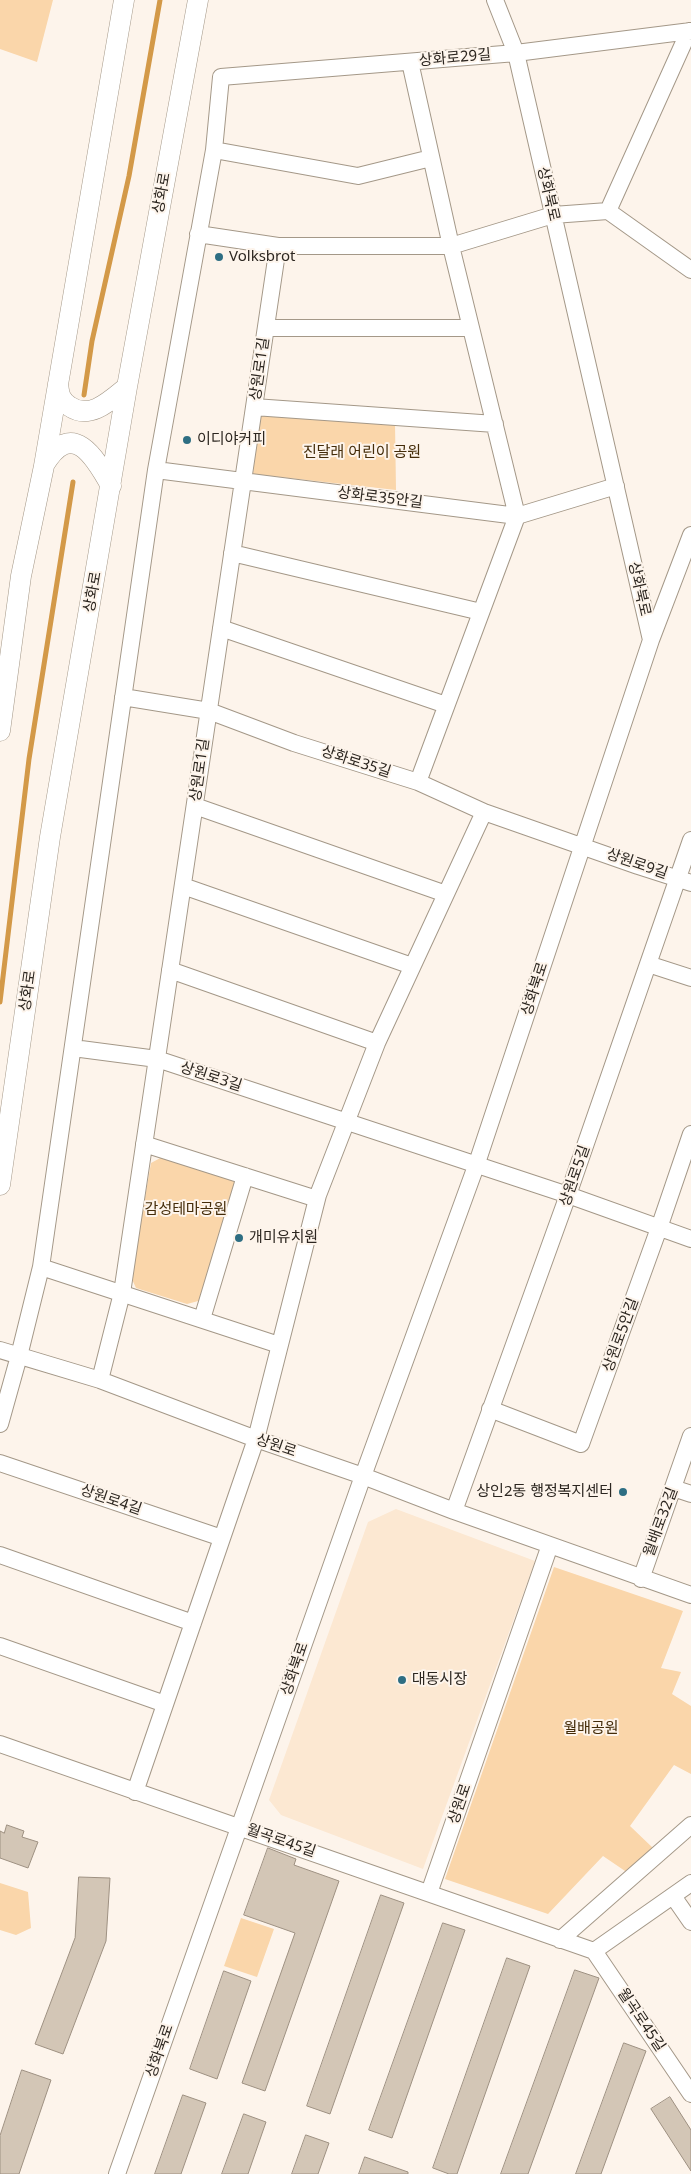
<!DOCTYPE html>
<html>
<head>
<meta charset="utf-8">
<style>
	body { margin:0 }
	canvas { display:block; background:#fdf4eb }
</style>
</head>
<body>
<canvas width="691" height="2174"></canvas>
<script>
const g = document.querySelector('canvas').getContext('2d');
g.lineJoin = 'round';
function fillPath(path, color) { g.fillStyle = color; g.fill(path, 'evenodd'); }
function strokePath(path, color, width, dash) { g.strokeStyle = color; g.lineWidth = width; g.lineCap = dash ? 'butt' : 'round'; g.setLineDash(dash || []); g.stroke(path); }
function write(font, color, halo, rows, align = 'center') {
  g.font = font + ' "Noto Sans","Noto Sans KR",sans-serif'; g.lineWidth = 4; g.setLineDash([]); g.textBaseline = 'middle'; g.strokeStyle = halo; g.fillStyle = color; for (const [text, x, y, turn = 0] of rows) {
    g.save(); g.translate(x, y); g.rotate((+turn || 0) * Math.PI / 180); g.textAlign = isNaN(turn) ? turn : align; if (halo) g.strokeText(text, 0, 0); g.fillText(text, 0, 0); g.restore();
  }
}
fillPath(new Path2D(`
	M396 1509 535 1561 423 1869 281 1815 269 1800 368 1522Z`), '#fce8d2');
fillPath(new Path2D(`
	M0 0H53L37 62 0 49Z
	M260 413 395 423 396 490 253 474Z
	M164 1156 233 1176 237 1186 202 1300 187 1304 136 1288 131 1277 151 1163Z
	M554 1567 683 1611 661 1668 681 1672 672 1694 691 1706V1774L674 1765 630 1826 653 1848 628 1873 603 1856 548 1914 445 1879Z
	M0 1883 28 1892 31 1928 16 1935 0 1930Z
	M241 1918 274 1929 257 1977 224 1966Z`), '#fad6aa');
strokePath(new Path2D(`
	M84 395 92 341 129 176 160 0
	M0 1002 29 759 73 482`), '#d39948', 5);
const building = new Path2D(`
	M7 1825 24 1831 22 1837 38 1842 28 1868 0 1858V1831L4 1833Z
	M268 1848 296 1859 294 1865 339 1881 265 2091 242 2083 295 1933 244 1915Z
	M79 1877 110 1878 106 1941 63 2054 35 2044 75 1938Z
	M381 1895 404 1903 330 2114 307 2106Z
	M443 1923 465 1930 392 2138 369 2130Z
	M507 1958 530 1966 457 2174H449L433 2168Z
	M575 1970 599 1978 528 2174H501Z
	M224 1971 251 1981 217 2079 190 2069Z
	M624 2043 646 2051 637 2075 601 2174H576Z
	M22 2070 51 2080 19 2174H0V2136Z
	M183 2095 206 2103 181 2174H155Z
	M670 2097 691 2130V2171L651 2109Z
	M244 2114 266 2122 248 2174H222Z
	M306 2135 329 2143 318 2174H292Z
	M365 2157 408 2172V2174H359Z`);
fillPath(building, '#d3c6b6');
strokePath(building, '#9e9182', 1);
const minor = new Path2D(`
	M410 62 451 246 517 516 418 782
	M214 150 358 176 431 158
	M608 211 689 31
	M608 211 691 270
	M198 234 278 246H451L553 215 608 211
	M266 328H471
	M254 407 495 424
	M156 470 517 516 616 486
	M232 553 481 612
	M221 628 446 705
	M651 640 691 535
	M123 697 209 711 294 743 418 782 484 812 638 866 691 883
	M195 806 446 894
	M183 886 412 966
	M648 964 691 978
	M170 970 377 1043
	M73 1048 157 1059 568 1195 691 1239
	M144 1144 317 1199
	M41 1267 279 1345
	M202 1319 245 1176
	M0 1350 100 1380 256 1439 363 1476 454 1511 691 1595
	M100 1380 122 1293 278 246
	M490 1409 581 1444 659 1228 691 1134
	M0 1424 19 1356 41 1267 156 470 214 150 221 77 516 53 691 31
	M0 1463 222 1538
	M673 1488 691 1494
	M454 1511 568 1195 691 840
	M0 1555 193 1623
	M641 1579 691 1436
	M0 1646 165 1704
	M0 1744 594 1951 691 2094
	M135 1792 256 1439 318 1195 377 1043 484 812
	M429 1893 550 1545
	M673 1896 691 1922
	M560 1940 691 1825
	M594 1951 691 1883
	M117 2174 363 1476 476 1166 651 640 516 53 495 0`);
const major = new Path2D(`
	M58 383C59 394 60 400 69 406 90 421 111 400 127 387
	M44 465C72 418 95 457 111 486
	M0 731 21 576 44 466 124 0
	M0 1185 50 837 127 387 198 0`);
strokePath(minor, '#a49888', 18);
strokePath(major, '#a49888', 21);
strokePath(minor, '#fff', 16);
strokePath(major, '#fff', 20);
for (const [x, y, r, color] of [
	[219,257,5,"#2e6e83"],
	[187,440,5,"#2e6e83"],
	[239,1238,5,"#2e6e83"],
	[623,1492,5,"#2e6e83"],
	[402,1680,5,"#2e6e83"]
]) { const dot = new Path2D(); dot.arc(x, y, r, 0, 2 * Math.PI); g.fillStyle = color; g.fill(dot); strokePath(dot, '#fdf4eb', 2); }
write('15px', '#2c2620', '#fdf4eb', [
	["상화로29길",455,58,-5],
	["상화로",162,193,-80],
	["상화북로",548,194,77],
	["상원로1길",260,369,-82],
	["상화로35안길",380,498,7],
	["상화북로",639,589,77],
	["상화로",93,592,-80],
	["상화로35길",356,762,18],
	["상원로1길",200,770,-82],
	["상원로9길",637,864,19],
	["상화북로",535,989,-72],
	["상화로",28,991,-82],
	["상원로3길",211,1077,18],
	["상원로5길",575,1176,-71],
	["상원로5안길",621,1335,-70],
	["상원로",276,1446,19],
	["상원로4길",111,1500,19],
	["월배로32길",661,1522,-70],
	["상화북로",295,1669,-71],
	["상원로",460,1804,-71],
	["월곡로45길",281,1841,19],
	["월곡로45길",641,2020,56],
	["상화북로",160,2051,-71]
]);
write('15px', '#2c2620', '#fdf4eb', [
	["Volksbrot",229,257],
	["이디야커피",197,440],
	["개미유치원",249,1238],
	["상인2동 행정복지센터",613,1492,"right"],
	["대동시장",412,1680]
], 'left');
write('15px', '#442c09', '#fdf4eb', [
	["진달래 어린이 공원",362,453],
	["감성테마공원",186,1210],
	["월배공원",591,1729]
]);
</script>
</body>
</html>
